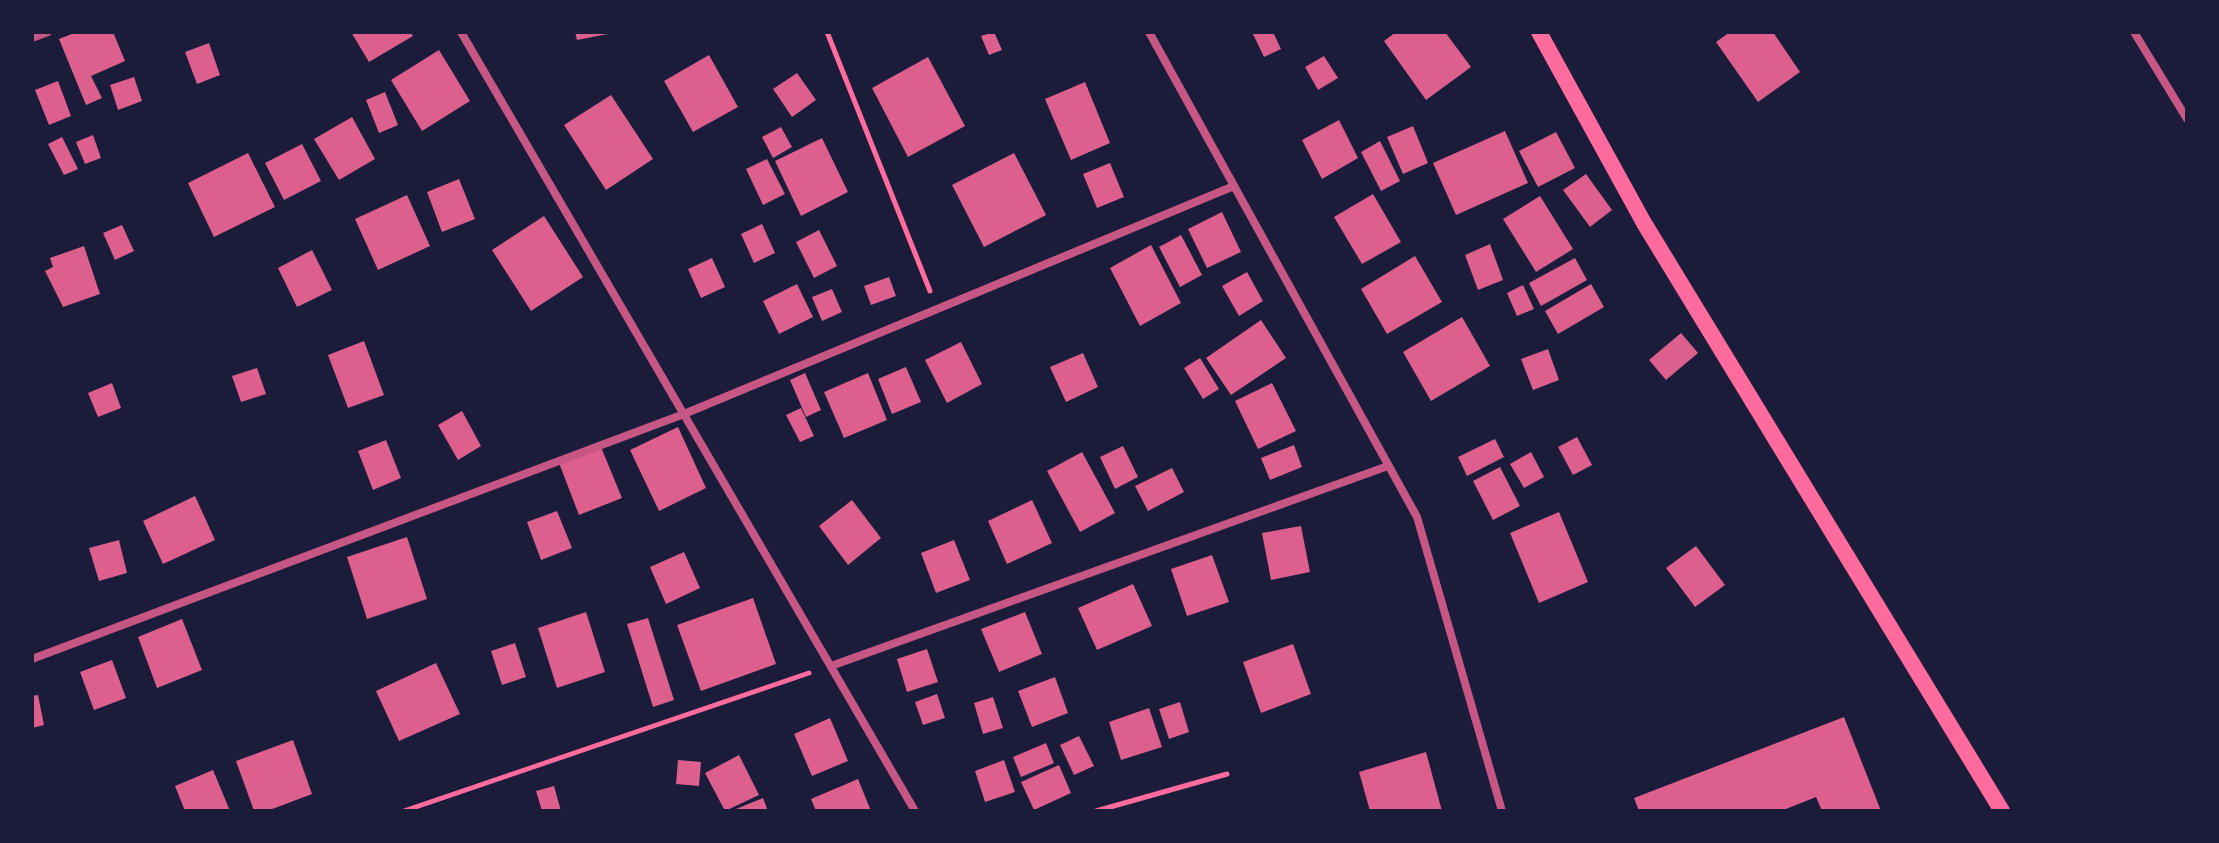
<!DOCTYPE html>
<html>
<head>
<meta charset="utf-8">
<style>
	body { margin:0 }
	#map { position:relative; width:2219px; height:843px; overflow:hidden; background:#1b1b3a; font-family:Manrope,sans-serif }
	canvas { display:block }
	.frame { position:absolute; inset:0; border:34px solid #1b1b3a; pointer-events:none }
</style>
</head>
<body>
<div id="map">
<canvas width="2219" height="843"></canvas>
<div class="frame"></div>
</div>
<script>
const g = document.querySelector('canvas').getContext('2d');
g.lineJoin = 'round';
function fillPath(path, color) { g.fillStyle = color; g.fill(path, 'evenodd'); }
function strokePath(path, color, width, dash) { g.strokeStyle = color; g.lineWidth = width; g.lineCap = dash ? 'butt' : 'round'; g.setLineDash(dash || []); g.stroke(path); }
fillPath(new Path2D(`
	M77 32H113L125 61 91 76 102 98 86 105 59 39Z
	M351 32H410L413 36 369 62Z
	M575 32H613V33L577 40Z
	M994 32 1002 50 989 55 981 36Z
	M1252 32H1273L1281 49 1264 57Z
	M1396 32H1445L1471 67 1426 100 1384 41Z
	M1730 32H1773L1800 72 1758 102 1716 42Z
	M209 43 220 75 197 84 185 52Z
	M439 50 470 101 422 131 391 80Z
	M709 55 738 107 693 132 664 81Z
	M1324 56 1338 78 1318 90 1305 67Z
	M928 57 965 126 908 157 872 88Z
	M797 73 816 100 792 117 773 89Z
	M134 77 142 101 118 110 110 85Z
	M58 81 71 116 49 125 35 90Z
	M1085 82 1110 143 1071 160 1045 99Z
	M385 92 398 125 379 133 366 100Z
	M611 95 653 159 606 190 564 125Z
	M352 117 375 159 339 180 314 139Z
	M1339 120 1358 158 1322 179 1302 140Z
	M1413 126 1428 163 1403 174 1387 137Z
	M781 127 792 147 773 158 762 137Z
	M1505 131 1528 183 1456 215 1433 163Z
	M1556 132 1575 168 1538 187 1519 151Z
	M93 135 101 158 85 164 76 142Z
	M62 137 78 169 64 175 48 144Z
	M822 138 848 192 801 216 775 161Z
	M1380 141 1400 181 1381 191 1361 152Z
	M302 144 321 181 284 200 265 163Z
	M248 153 275 207 214 237 188 183Z
	M1014 153 1046 215 984 247 952 185Z
	M767 159 785 194 763 205 746 169Z
	M1110 163 1124 197 1097 208 1083 174Z
	M1586 174 1612 210 1590 227 1563 190Z
	M459 179 475 219 442 232 427 192Z
	M1373 194 1401 242 1362 264 1334 217Z
	M407 195 430 246 378 270 355 219Z
	M1540 196 1573 249 1536 272 1503 219Z
	M1222 212 1241 252 1207 268 1188 229Z
	M544 216 583 277 531 311 492 250Z
	M762 224 775 253 754 263 741 234Z
	M122 225 134 251 115 260 103 233Z
	M819 230 837 266 814 278 796 242Z
	M1181 235 1202 275 1180 287 1159 247Z
	M1490 244 1503 280 1478 290 1465 255Z
	M1151 245 1181 303 1140 326 1110 268Z
	M84 246 100 294 63 307 45 271 53 267 50 258Z
	M312 250 332 290 297 307 278 268Z
	M1415 256 1442 302 1387 334 1361 289Z
	M712 258 725 287 701 298 688 269Z
	M1575 258 1587 280 1541 306 1529 283Z
	M1247 272 1263 301 1239 316 1222 286Z
	M889 277 896 296 871 305 864 286Z
	M797 284 813 317 779 334 763 301Z
	M1591 284 1604 307 1558 334 1545 311Z
	M1523 285 1534 309 1517 316 1507 293Z
	M832 289 842 312 822 321 812 297Z
	M1462 317 1490 366 1431 401 1403 352Z
	M1261 320 1286 358 1231 395 1206 358Z
	M1681 333 1698 353 1666 380 1649 360Z
	M364 341 384 395 348 408 328 355Z
	M961 342 982 384 947 403 925 360Z
	M1548 349 1559 380 1533 390 1521 359Z
	M1083 353 1098 387 1066 402 1050 367Z
	M1200 358 1219 389 1203 399 1184 368Z
	M906 367 921 402 892 414 878 379Z
	M257 368 266 394 241 402 232 376Z
	M805 373 821 410 806 417 790 380Z
	M868 373 887 420 844 438 824 392Z
	M112 383 121 408 98 417 88 393Z
	M1272 383 1296 431 1258 449 1235 401Z
	M801 408 814 436 800 442 786 415Z
	M462 411 481 446 458 460 438 425Z
	M678 427 706 488 659 511 630 450Z
	M1577 437 1592 465 1573 475 1558 447Z
	M1495 439 1504 457 1467 476 1458 457Z
	M386 440 401 478 373 490 358 451Z
	M1294 445 1302 467 1270 480 1261 458Z
	M1123 446 1138 477 1115 489 1100 457Z
	M601 447 622 498 579 515 559 463Z
	M1082 452 1115 513 1080 532 1047 471Z
	M1531 452 1544 477 1524 488 1510 464Z
	M1500 467 1520 506 1493 520 1473 481Z
	M1172 468 1184 492 1148 511 1135 486Z
	M195 496 215 540 163 564 143 521Z
	M852 500 881 538 848 565 819 526Z
	M1032 500 1052 543 1007 564 988 521Z
	M557 511 572 548 541 560 527 522Z
	M1559 512 1588 582 1539 603 1510 533Z
	M1301 526 1310 572 1271 580 1262 533Z
	M407 537 427 599 367 619 347 557Z
	M119 540 127 573 99 581 89 548Z
	M954 540 970 580 936 593 921 553Z
	M1696 546 1725 585 1695 607 1666 568Z
	M684 552 700 588 666 604 650 567Z
	M1212 555 1229 602 1187 616 1171 569Z
	M1133 584 1152 626 1097 650 1078 608Z
	M753 598 776 664 701 691 677 625Z
	M586 612 605 672 557 688 538 628Z
	M1025 612 1042 654 999 672 981 629Z
	M648 618 674 700 653 707 627 624Z
	M182 619 202 670 157 688 138 637Z
	M515 643 526 677 502 685 491 651Z
	M1293 644 1311 694 1261 713 1243 662Z
	M927 649 938 682 907 692 897 659Z
	M112 660 126 698 94 710 80 672Z
	M436 663 460 714 399 741 376 691Z
	M1055 677 1068 713 1032 727 1018 691Z
	M937 694 945 718 923 725 915 702Z
	M38 695 44 725 32 728V696Z
	M993 697 1003 728 983 734 974 703Z
	M1180 702 1189 732 1169 739 1159 709Z
	M1149 708 1162 747 1121 760 1109 722Z
	M1844 717 1881 811H1822L1816 797 1781 811H1639L1634 798Z
	M830 718 848 761 812 776 794 734Z
	M1079 736 1094 766 1074 775 1060 745Z
	M293 740 312 794 267 811H254L236 761Z
	M1046 743 1054 763 1021 777 1013 757Z
	M1426 752 1442 811H1370L1359 772Z
	M739 755 759 795 725 811 705 773Z
	M678 760 701 762 699 786 676 784Z
	M1004 760 1015 792 985 802 975 771Z
	M1059 765 1071 793 1034 810 1021 782Z
	M213 770 230 811H185L175 786Z
	M858 779 871 811H816L811 799Z
	M554 786 561 811H542L536 791Z
	M763 798 768 811H731Z`), '#dd5f8e');
strokePath(new Path2D(`
	M827 32 930 291
	M404 811 809 673
	M1096 811 1227 774`), '#ff6b9d', 5);
strokePath(new Path2D(`
	M461 32 915 811
	M1149 32 1417 517 1502 811
	M2134 32 2187 119
	M32 38 48 32
	M32 659 684 414 1234 186
	M831 666 1388 466`), '#c65784', 8);
strokePath(new Path2D(`
	M1539 32 1644 223 2002 811`), '#ff6b9d', 16);
</script>
</body>
</html>
